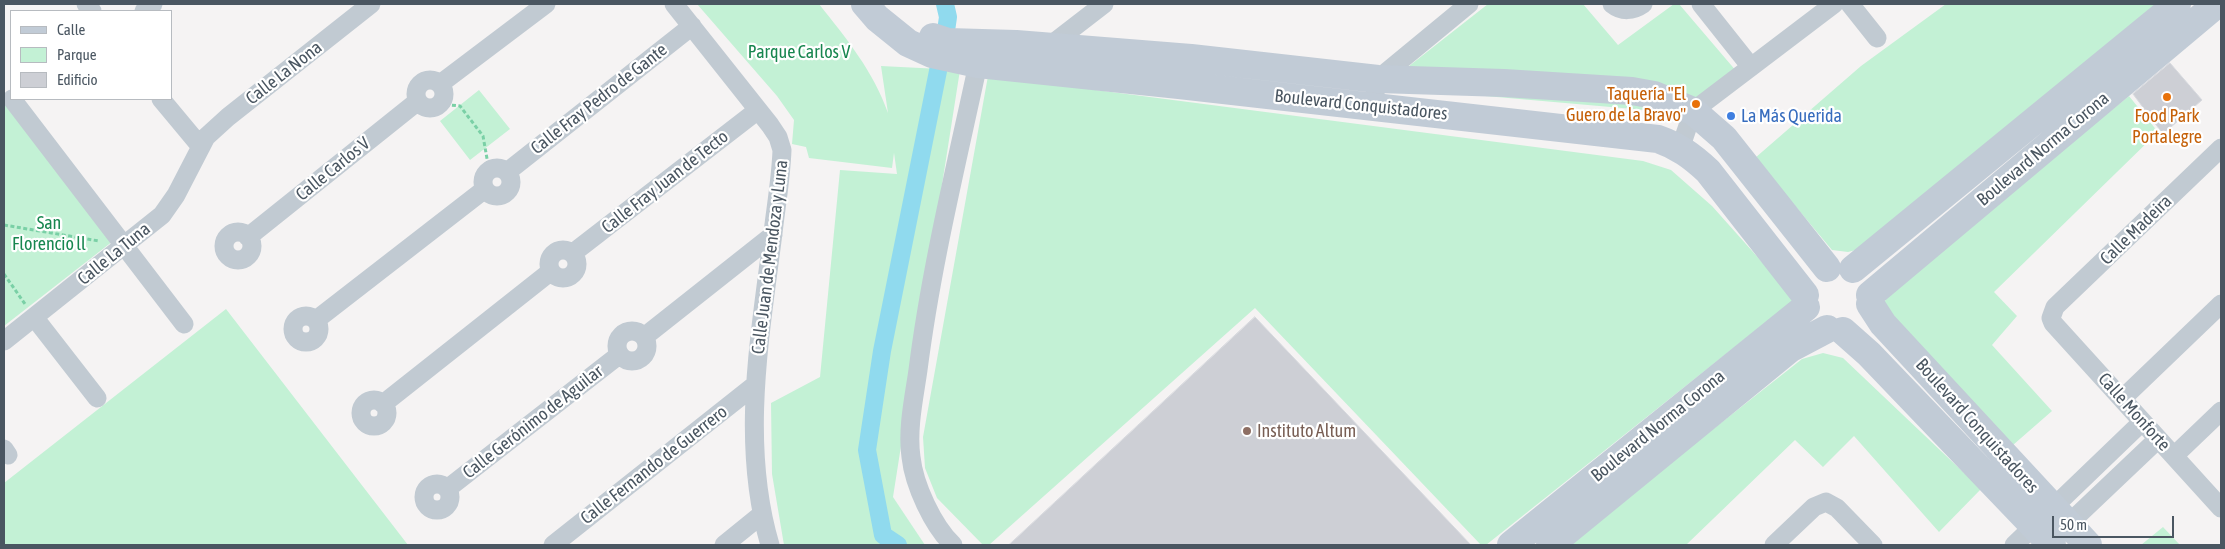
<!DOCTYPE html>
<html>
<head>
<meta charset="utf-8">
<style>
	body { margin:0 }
	#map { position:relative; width:2225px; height:549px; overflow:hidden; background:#f5f3f3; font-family:"Asap Condensed",sans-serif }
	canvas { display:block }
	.frame { position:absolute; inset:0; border:5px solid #4a5661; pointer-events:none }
	.legend { position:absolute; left:10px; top:10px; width:162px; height:90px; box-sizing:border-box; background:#fff; border:1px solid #b7bbc0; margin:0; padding:6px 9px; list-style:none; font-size:15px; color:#4a5661 }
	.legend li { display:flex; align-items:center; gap:10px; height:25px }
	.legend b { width:25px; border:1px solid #b7bbc0 }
	.scale { position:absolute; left:2052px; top:516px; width:122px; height:22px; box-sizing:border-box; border:2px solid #4a5661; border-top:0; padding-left:6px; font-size:15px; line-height:18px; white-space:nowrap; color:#4a5661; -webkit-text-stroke:4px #fff; paint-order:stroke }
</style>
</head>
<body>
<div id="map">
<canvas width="2225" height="549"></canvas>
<div class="frame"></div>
<ul class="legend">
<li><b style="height:6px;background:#c1cbd6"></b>Calle</li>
<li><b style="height:14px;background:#c3f1d5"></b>Parque</li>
<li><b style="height:14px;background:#cdcfd5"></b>Edificio</li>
</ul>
<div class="scale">50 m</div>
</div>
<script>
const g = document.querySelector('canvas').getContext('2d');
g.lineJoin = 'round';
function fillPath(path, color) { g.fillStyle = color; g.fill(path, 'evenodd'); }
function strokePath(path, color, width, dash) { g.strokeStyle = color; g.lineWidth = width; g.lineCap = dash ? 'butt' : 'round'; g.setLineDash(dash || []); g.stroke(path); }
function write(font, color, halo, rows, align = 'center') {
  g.font = font + ' "Asap Condensed",sans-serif'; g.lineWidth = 4.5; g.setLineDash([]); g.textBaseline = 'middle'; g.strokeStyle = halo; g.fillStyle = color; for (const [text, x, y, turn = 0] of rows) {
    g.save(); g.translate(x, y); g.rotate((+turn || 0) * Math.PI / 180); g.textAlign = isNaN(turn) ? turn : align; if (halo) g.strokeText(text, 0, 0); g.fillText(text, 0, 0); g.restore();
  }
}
fillPath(new Path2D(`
	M697 4H819C846 38 874 72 888 113L881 66 960 70 893 497 925 545H784L772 474 771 403 820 377 840 170 897 174 894 153 892 168 809 158 806 147 792 144 794 120 777 96Z
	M1488 4H1583L1618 45 1674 4H1679L1737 72 1679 113 1417 90 1404 70Z
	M1946 4H2160L1864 248 1848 252 1832 250 1755 158 1861 66Z
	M988 76 1643 161 1671 170 1712 206 1795 299 1486 545H1481L1255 308 989 545H983L937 498 925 468 923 437Z
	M479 90 510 129 470 160 440 121Z
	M2129 96 2158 132 1994 292 2017 316 1992 345 2052 411 2013 445 1884 310V303L1892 287Z
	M4 98 113 241 4 326Z
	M226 309 408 545H4V483Z
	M1823 353 1843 358 1981 489 1939 532 1854 436 1823 467 1795 440 1686 545H1566L1802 359Z
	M2163 527 2180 545H2141Z`), '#c3f1d5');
strokePath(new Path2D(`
	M945 4 948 17 946 31
	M898 545 883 535 867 450 882 351 939 66`), '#90daee', 18);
const building = new Path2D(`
	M2170 63 2202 100 2163 134 2133 94Z
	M1255 317 1471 545H1009Z`);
fillPath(building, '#cdcfd5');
strokePath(building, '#d7d9de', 1);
strokePath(new Path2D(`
	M439 104 460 106 483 136 489 170
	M4 225 99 241
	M4 274 25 304`), '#7ad0a6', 3, [4, 2.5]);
strokePath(new Path2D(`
	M86 4 92 11
	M674 4 770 125 778 137 782 150C781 178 776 206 773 233 760 337 740 443 770 545
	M1612 4C1622 12 1633 11 1643 4
	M1701 4 1751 67
	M1850 4 1877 38
	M144 11 153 4
	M1047 48 1104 4
	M416 94a14 14 0 1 1 28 0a14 14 0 1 1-28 0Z
	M440 84 546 4
	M12 99 184 324
	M161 99 201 147
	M1372 107 1378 79 1469 4
	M2221 148 2055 307 2051 318 2053 323 2221 508
	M1680 149 1693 111 1834 4
	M483 182a14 14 0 1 1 28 0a14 14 0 1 1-28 0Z
	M507 172 692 26
	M224 246a14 14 0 1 1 28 0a14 14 0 1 1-28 0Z
	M248 237 418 101
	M549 264a14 14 0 1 1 28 0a14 14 0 1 1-28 0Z
	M573 253 758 110
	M293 329a13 13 0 1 1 26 0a13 13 0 1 1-26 0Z
	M34 317 97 398
	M316 320 485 189
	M617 346a15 15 0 1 1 30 0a15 15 0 1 1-30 0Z
	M644 337 773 235
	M4 341 162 215 176 195 206 137 228 117 371 4
	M2122 399 2221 304
	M361 413a13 13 0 1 1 26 0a13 13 0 1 1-26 0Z
	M383 404 550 272
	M4 449 8 455
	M2174 456 2221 411
	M424 497a13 13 0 1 1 26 0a13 13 0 1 1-26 0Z
	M447 489 619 355
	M2060 532 2158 439
	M553 545 755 385
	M724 545 761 515
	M953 545C933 526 914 485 911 457 907 429 914 398 918 370 931 267 956 166 978 64
	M1774 545 1814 507 1826 502 1837 508 1873 545
	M2014 545 2142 422`), '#c1cad2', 19);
strokePath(new Path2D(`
	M865 4 877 18 908 43 932 54 978 64 1179 85 1658 139C1678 146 1692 156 1708 171L1805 295
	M933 37 948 42 1016 44 1191 58 1378 79 1504 83 1632 91 1654 95 1693 111 1724 138 1827 268
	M1853 269 2177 4
	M1870 295 2217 4
	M1870 304 1883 324 2088 545
	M1843 331 1869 354 2052 545
	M1511 545 1806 307
	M1550 545 1791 348 1827 329`), '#c1cbd6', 28);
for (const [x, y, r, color] of [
	[2167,97,5,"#e8710a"],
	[1696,104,5,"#e8710a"],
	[1731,116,5,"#3f7fe0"],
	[1247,431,5,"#8d6e63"]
]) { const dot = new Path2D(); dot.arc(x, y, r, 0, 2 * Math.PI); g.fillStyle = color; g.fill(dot); strokePath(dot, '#fff', 2); }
write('18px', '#17864f', '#fff', [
	["Parque Carlos V",799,52],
	["San",49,223],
	["Florencio ll",49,244]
]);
write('18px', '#4a5661', '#fff', [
	["Calle La Nona",284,73,-38],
	["Calle Fray Pedro de Gante",599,99,-38],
	["Boulevard Conquistadores",1361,105,6],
	["Boulevard Norma Corona",2043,149,-40],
	["Calle Carlos V",333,169,-39],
	["Calle Fray Juan de Tecto",665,182,-38],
	["Calle Madeira",2136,230,-44],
	["Calle La Tuna",114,254,-39],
	["Calle Juan de Mendoza y Luna",770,257,-83],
	["Calle Monforte",2134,412,48],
	["Calle Gerónimo de Aguilar",533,422,-38],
	["Boulevard Norma Corona",1658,426,-39],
	["Boulevard Conquistadores",1977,426,48],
	["Calle Fernando de Guerrero",654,465,-38]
]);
write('18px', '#c56008', '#fff', [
	["Taquería \"El",1686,94],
	["Guero de la Bravo\"",1686,115],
	["Food Park",2167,116,"center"],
	["Portalegre",2167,137,"center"]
], 'right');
write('18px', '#366cbe', '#fff', [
	["La Más Querida",1741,116]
], 'left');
write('18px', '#785e54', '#fff', [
	["Instituto Altum",1257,431]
], 'left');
</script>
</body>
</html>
